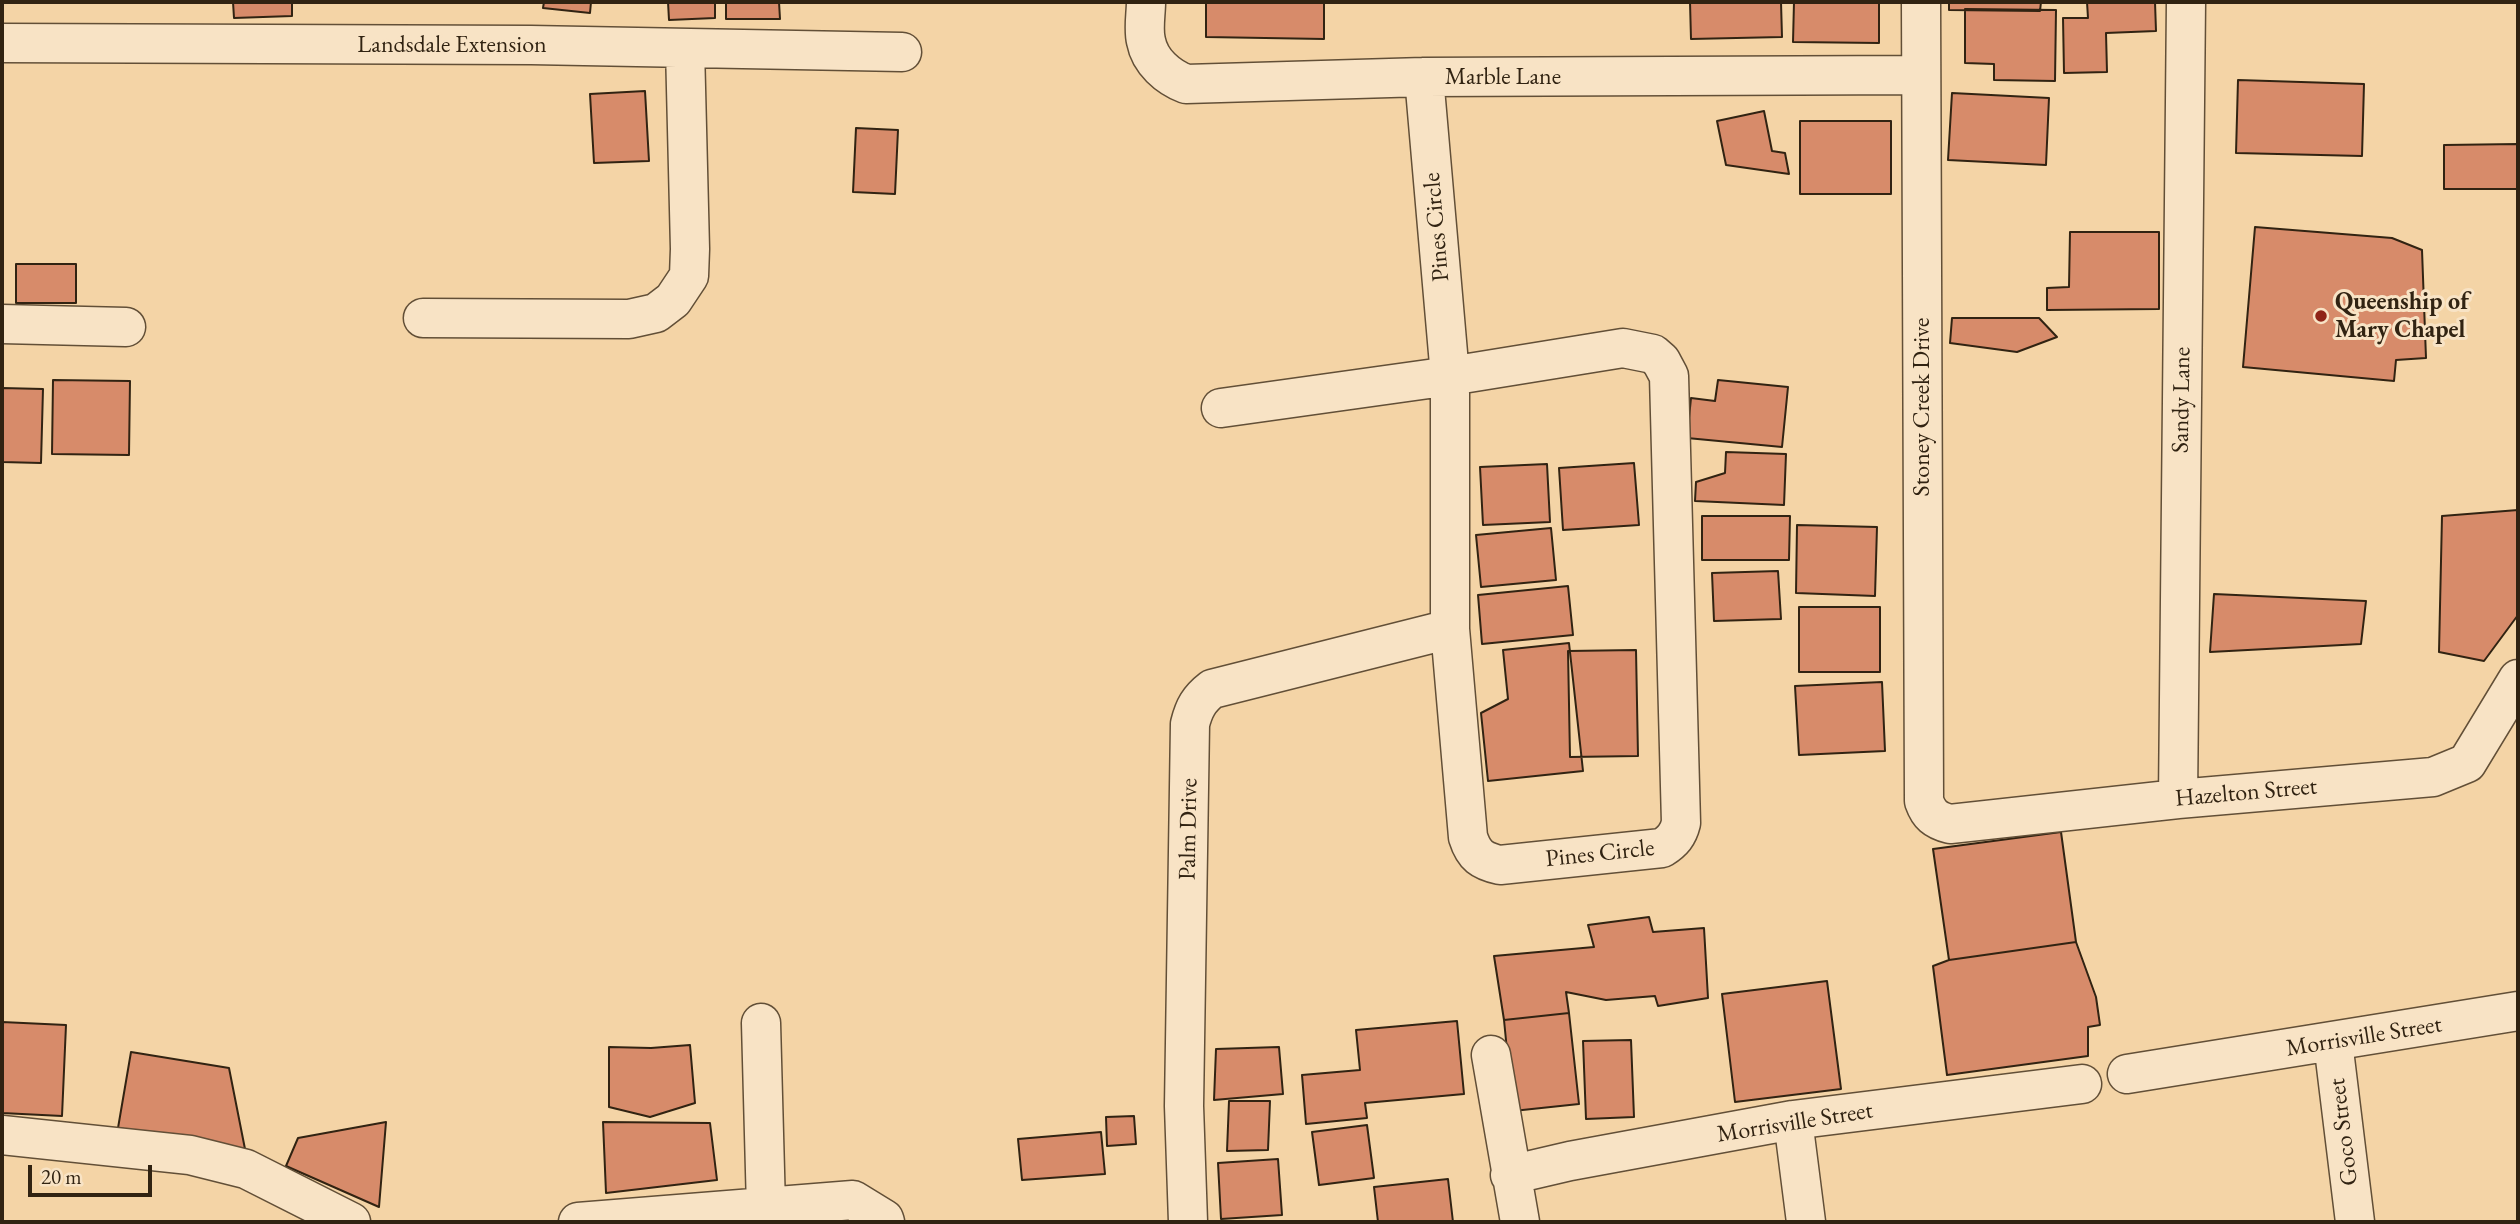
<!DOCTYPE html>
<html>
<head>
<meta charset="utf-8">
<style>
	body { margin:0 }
	#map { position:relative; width:2520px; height:1224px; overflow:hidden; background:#f4d4a6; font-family:"EB Garamond",serif }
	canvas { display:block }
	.frame { position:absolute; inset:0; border:4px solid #312312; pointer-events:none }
	.scale { position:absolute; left:28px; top:1165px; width:124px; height:32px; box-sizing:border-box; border:4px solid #312312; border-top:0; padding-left:9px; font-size:21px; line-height:24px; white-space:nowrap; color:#312312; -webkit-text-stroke:5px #f8e3c5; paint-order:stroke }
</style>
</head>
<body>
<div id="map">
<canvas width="2520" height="1224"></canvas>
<div class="frame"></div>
<div class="scale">20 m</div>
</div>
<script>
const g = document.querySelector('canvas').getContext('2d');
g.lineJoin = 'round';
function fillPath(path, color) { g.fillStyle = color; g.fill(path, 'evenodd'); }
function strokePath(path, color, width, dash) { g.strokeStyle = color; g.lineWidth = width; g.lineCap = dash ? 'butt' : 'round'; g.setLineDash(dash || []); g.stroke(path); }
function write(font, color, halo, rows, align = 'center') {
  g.font = font + ' "EB Garamond",serif'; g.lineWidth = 6; g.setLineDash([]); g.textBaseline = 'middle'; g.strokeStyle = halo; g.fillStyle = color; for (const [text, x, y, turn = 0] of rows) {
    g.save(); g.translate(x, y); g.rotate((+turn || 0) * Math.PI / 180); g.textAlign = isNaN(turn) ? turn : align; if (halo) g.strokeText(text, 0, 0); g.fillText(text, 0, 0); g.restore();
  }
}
const building = new Path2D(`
	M233 2H292V16L234 18Z
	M544 2H591L590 13 543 8Z
	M668 2H715V18L669 20Z
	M726 2H779L780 19H726Z
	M1206 2H1324V39L1206 37Z
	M1690 2H1781L1782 37 1691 39Z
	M1794 2H1879V43L1793 42Z
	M1949 2H2041L2040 11 1949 10Z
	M2087 2H2155L2156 31 2106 33 2107 72 2064 73 2063 18H2088Z
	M1965 9 2056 10 2055 81 1994 80V64L1965 63Z
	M2238 80 2364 84 2362 156 2236 153Z
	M645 91 649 161 594 163 590 94Z
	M1952 93 2049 98 2046 165 1948 160Z
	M1764 111 1772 151 1785 153 1789 174 1726 165 1717 121Z
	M1800 121H1891V194H1800Z
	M856 128 898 130 895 194 853 192Z
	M2518 144V189H2444V145Z
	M2255 227 2392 238 2422 250 2426 358 2396 360 2394 381 2243 367Z
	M2070 232H2159V309L2047 310V288L2069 287Z
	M16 264H76V303H16Z
	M1952 318H2039L2057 337 2017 352 1950 343Z
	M53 380 130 381 129 455 52 454Z
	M1718 380 1788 387 1782 447 1687 438 1691 398 1715 401Z
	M2 388 43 389 41 463 2 462Z
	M1726 452 1786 454 1784 505 1695 501 1696 482 1725 473Z
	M1634 463 1639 525 1563 530 1559 468Z
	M1547 464 1550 522 1483 525 1480 467Z
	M2518 510V615L2484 661 2439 652 2442 516Z
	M1702 516H1790L1789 560H1702Z
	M1797 525 1877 527 1875 596 1796 593Z
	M1551 528 1556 580 1481 587 1476 535Z
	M1778 571 1781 619 1714 621 1712 573Z
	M1568 586 1573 635 1482 644 1478 595Z
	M2214 594 2366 601 2361 644 2210 652Z
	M1799 607H1880V672H1799Z
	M1569 643 1583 771 1488 781 1481 713 1508 699 1503 650Z
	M1636 650 1638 756 1570 757 1568 651Z
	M1882 682 1885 751 1799 755 1795 686Z
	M2061 832 2076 942 1949 960 1933 849Z
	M1649 917 1653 932 1704 928 1708 998 1658 1006 1655 996 1606 1000 1566 992 1569 1013 1504 1020 1494 956 1594 947 1588 925Z
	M2076 942 2096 997 2100 1025 2088 1027V1056L1947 1075 1933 966 1949 960Z
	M1827 981 1841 1089 1735 1102 1722 994Z
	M1569 1013 1579 1104 1513 1111 1504 1020Z
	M1457 1021 1464 1094 1365 1103 1367 1118 1306 1124 1302 1075 1360 1070 1356 1030Z
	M2 1022 66 1025 62 1116 2 1113Z
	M1631 1040 1634 1117 1586 1119 1583 1041Z
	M690 1045 695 1103 650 1117 609 1107V1047L651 1048Z
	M1279 1047 1283 1094 1214 1100 1216 1049Z
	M131 1052 229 1068 245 1149 118 1128Z
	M1229 1101H1270L1268 1150 1227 1151Z
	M1134 1116 1136 1144 1107 1146 1106 1117Z
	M386 1122 379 1207 286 1166 298 1138Z
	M603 1122 710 1123 717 1180 606 1193Z
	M1367 1125 1374 1178 1319 1185 1312 1132Z
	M1101 1132 1105 1174 1022 1180 1018 1139Z
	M1278 1159 1282 1215 1221 1219 1218 1163Z
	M1448 1179 1453 1222H1378L1374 1187Z`);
fillPath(building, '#d78b6a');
strokePath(building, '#312312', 2);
const minor = new Path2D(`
	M1146 2C1146 14 1143 29 1146 41 1150 62 1168 77 1186 84L1424 77 1921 75
	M1921 2 1924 801C1929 815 1935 820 1950 824L2178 799 2433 777 2467 763 2518 679
	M2 43 531 45 902 52
	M423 318 629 319 656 313 673 300 689 276 690 249 685 48
	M2 324 126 327
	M1221 408 1450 376 1623 348 1653 354 1661 361 1669 376 1681 823C1678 835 1673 841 1662 848L1500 865C1482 861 1474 856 1468 837L1450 629V376L1424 77
	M2178 799 2186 2
	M761 1023 766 1208
	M2333 1042 2355 1222
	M1491 1055 1520 1222
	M2127 1074 2518 1011
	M1793 1120 1806 1222
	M2 1135 190 1155 246 1169 351 1222
	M1510 1175 1570 1161 1793 1120 2082 1084
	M578 1222 853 1200 884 1219 885 1222
	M1188 1222 1184 1106 1190 724C1194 708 1199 699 1212 689L1450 629`);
strokePath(minor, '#624f37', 41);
strokePath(minor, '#f8e3c5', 38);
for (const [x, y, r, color] of [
	[2321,316,7,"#8f2418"]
]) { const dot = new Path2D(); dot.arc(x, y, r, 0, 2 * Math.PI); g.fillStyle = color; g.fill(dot); strokePath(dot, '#f8e3c5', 2.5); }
write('24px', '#312312', '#f8e3c5', [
	["Landsdale Extension",452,45],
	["Marble Lane",1503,77],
	["Pines Circle",1437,227,-95],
	["Sandy Lane",2182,400,-89],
	["Stoney Creek Drive",1922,407,-90],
	["Hazelton Street",2246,793,-5],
	["Palm Drive",1189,829,-89],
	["Pines Circle",1600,854,-6],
	["Morrisville Street",2364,1037,-9],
	["Morrisville Street",1795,1123,-9],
	["Goco Street",2344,1132,-97]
]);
write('bold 24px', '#312312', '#f8e3c5', [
	["Queenship of",2335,302],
	["Mary Chapel",2335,330]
], 'left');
</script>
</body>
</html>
